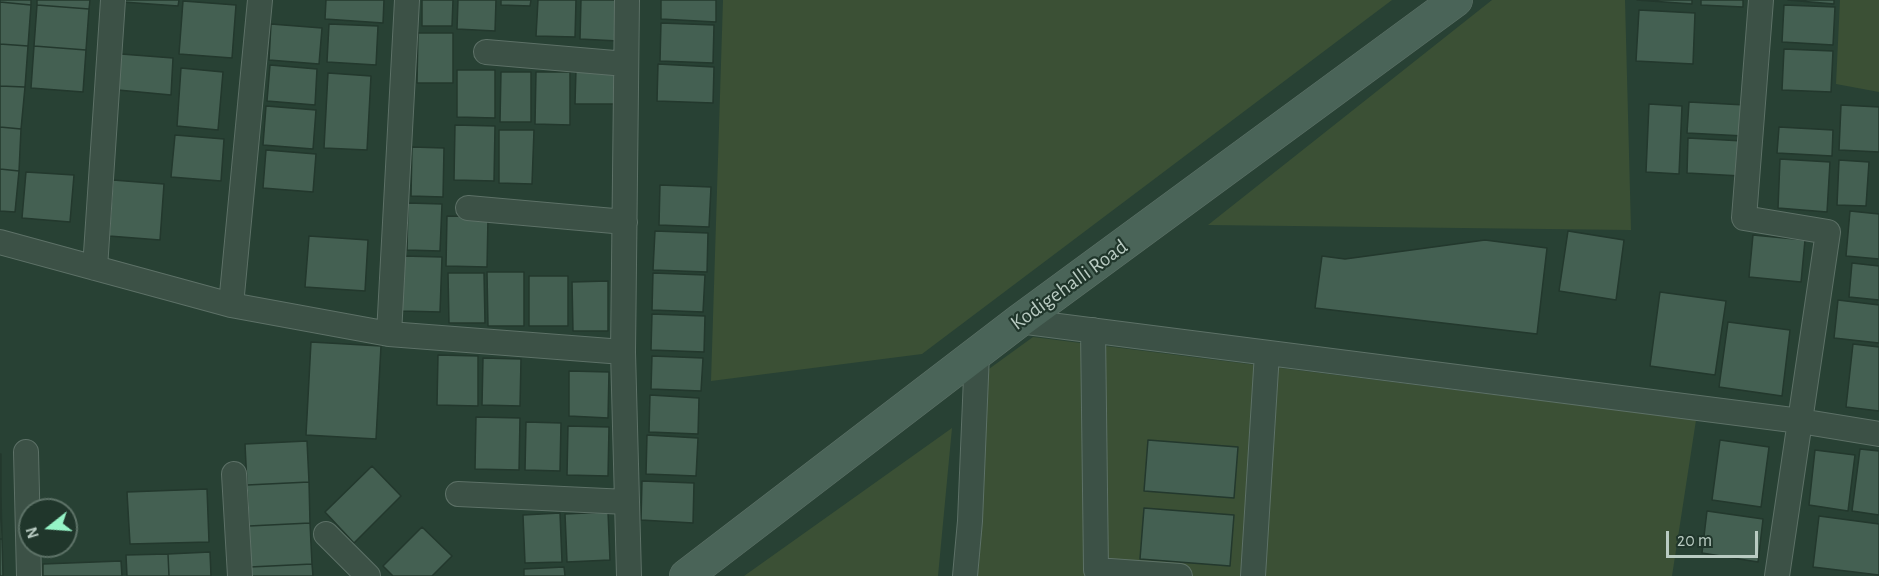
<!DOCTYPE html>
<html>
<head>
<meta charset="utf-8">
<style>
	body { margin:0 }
	#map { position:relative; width:1879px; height:576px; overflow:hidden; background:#284134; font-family:"Alegreya Sans",sans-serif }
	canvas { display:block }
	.north { position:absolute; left:18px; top:498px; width:60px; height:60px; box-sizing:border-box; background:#20362b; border:2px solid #5d7267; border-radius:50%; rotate:253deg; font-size:16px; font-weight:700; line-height:24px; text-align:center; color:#b9cbc2 }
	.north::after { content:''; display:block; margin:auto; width:21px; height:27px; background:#95f4c6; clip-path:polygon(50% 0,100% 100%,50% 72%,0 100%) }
	.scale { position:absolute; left:1666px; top:531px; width:92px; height:27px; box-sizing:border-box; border:3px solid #b9cbc2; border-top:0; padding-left:8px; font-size:18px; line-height:21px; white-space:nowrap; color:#b9cbc2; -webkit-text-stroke:4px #20362b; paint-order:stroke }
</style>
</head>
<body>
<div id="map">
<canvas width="1879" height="576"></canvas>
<div class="north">N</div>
<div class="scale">20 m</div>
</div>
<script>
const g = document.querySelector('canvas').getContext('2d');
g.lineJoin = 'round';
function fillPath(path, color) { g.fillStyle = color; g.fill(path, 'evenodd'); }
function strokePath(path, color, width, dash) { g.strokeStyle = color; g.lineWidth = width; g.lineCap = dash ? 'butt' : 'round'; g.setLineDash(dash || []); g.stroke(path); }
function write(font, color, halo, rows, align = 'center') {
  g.font = font + ' "Alegreya Sans",sans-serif'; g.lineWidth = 4.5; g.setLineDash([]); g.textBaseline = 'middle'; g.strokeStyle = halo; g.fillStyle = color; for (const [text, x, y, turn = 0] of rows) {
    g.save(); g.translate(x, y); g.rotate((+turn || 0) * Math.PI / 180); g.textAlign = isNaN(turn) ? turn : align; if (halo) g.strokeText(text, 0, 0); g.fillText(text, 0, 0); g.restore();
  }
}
fillPath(new Path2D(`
	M723 0H1392L922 354 711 381Z
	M1492 0H1625L1631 230 1208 225Z
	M1840 0H1879V92L1836 84Z
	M1033 337 1696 420 1672 576H973L982 374Z
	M952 428 938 576H744Z`), '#3b5035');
const building = new Path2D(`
	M0 0H31V5L0 2Z
	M37 0H90L89 9 37 5Z
	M124 0H179L178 6 123 2Z
	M326 0H384L383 23 325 19Z
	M422 0H453L452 26H422Z
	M458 0H496L495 31 457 29Z
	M501 0H531L530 6 501 5Z
	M538 0H576L575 37 536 36Z
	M581 0H620L618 41 580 39Z
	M661 0H716V22L661 19Z
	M1637 0H1692V4Z
	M1701 0H1743V7L1701 5Z
	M1788 0H1834V4Z
	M183 1 236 5 232 58 179 54Z
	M0 2 31 5 28 46 0 44Z
	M37 5 89 9 86 50 34 46Z
	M1784 5 1835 7 1833 45 1782 42Z
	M1639 10 1695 13 1693 64 1636 61Z
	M661 23 714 25 713 63 660 61Z
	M271 24 322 28 319 64 269 60Z
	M329 24 378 26 376 65 327 62Z
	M418 33H453V83H417Z
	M0 44 28 46 25 87 0 86Z
	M34 46 86 50 83 92 31 88Z
	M1784 49 1833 51 1831 92 1782 90Z
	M121 54 173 58 171 95 118 90Z
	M658 64 714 67 713 103 657 101Z
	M270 65 317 69 315 105 267 101Z
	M181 68 223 72 218 130 177 126Z
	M576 69 620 70V104H575Z
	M457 70H495V118L457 117Z
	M501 72H531V122H500Z
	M536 72H570V125L535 124Z
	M328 73 371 76 367 150 324 148Z
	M0 86 25 87 21 129 0 127Z
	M1689 102 1745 105 1744 136 1687 133Z
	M1649 104 1682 106 1679 174 1646 172Z
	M1841 105 1879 107V152L1839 150Z
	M266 106 316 110 313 149 263 145Z
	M455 125 495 126 494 181 454 180Z
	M0 127 21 129 19 171 0 169Z
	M1779 127 1833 130 1832 156 1777 153Z
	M499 130H534L532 184 499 183Z
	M175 135 224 139 221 181 171 177Z
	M1688 138 1743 141 1741 176 1687 173Z
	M412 147 444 148 443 197 411 196Z
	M266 150 316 154 313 192 263 188Z
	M1780 159 1830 162 1827 212 1778 208Z
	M1839 160 1869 162 1866 206 1837 205Z
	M0 169 19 171 15 212 0 211Z
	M26 172 74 175 70 222 22 218Z
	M113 180 164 184 160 240 109 236Z
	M660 185 711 187 709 227 659 225Z
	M408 203 442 204 440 251 407 250Z
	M1850 211 1879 214V259L1846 256Z
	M447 216 488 217 487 267 446 266Z
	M655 231 708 233 707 272 653 270Z
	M1568 231 1624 240 1616 300 1559 291Z
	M1753 235 1805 240 1801 282 1749 277Z
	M309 236 368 240 365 291 305 287Z
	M1485 240 1547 248 1537 334 1315 308 1322 256 1345 259Z
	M403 256 442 257 440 312 402 311Z
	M1852 263 1879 266V300L1849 297Z
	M487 272H524V326H488Z
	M448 273H484L485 323H449Z
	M653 273 705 275 703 312 652 310Z
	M529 276H568V326H529Z
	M608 281V331H573L572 282Z
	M1660 292 1726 301 1715 375 1650 366Z
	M1838 300 1879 305V343L1834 338Z
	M652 314 705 316 704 352 651 350Z
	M1728 322 1790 330 1782 396 1719 387Z
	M311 342 381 346 376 439 306 435Z
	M1853 344 1879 347V411L1846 407Z
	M438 355 478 356V406L437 405Z
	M652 356 703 358 701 391 651 389Z
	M483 358 521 359 520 406 482 405Z
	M569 371 609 372 608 418 569 416Z
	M650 395 699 398 698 434 649 432Z
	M476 417 520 418 519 470 475 469Z
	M526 422 561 423 560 471 525 470Z
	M568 426 609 427 608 476 567 475Z
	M647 435 698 438 696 476 646 474Z
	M1148 440 1238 447 1234 498 1144 491Z
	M1720 440 1769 447 1761 507 1712 500Z
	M307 441 309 482 247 485 245 444Z
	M1860 449 1879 451V515L1852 511Z
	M1815 450 1855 455 1848 511 1809 505Z
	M0 454H1V497H0Z
	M372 466 401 496 354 543 325 512Z
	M642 481 694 483 693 523 641 520Z
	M309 482 310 523 249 526 247 485Z
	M207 489 209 542 130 544 127 492Z
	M0 497H1L2 539H0Z
	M1144 508 1234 515 1230 566 1140 559Z
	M1707 511 1763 519 1758 562 1702 553Z
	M608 512 610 560 567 562 565 514Z
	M560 513 562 562 525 563 523 515Z
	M1819 516 1879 524V575L1813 567Z
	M310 523 312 564 250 567 249 526Z
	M422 527 452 556 432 576H393L383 566Z
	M0 539H2L3 576H0Z
	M210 552 211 576H169L168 554Z
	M168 554 169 576H127L126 555Z
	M121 561 122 576H43V564Z
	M312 564 313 576H251L250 567Z
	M564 567 565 576H524V569Z`);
fillPath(building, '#446052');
strokePath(building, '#23382d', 1.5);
const minor = new Path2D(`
	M627 0 623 352 629 576
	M1761 0 1744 218 1828 232 1777 576
	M486 52 626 64
	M468 208 625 222
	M0 242 231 305 389 334 623 352
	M95 268 113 0
	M231 305 260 0
	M1019 321 1800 421 1879 434
	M1093 330 1096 570 1180 576
	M389 334 407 0
	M26 452 29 576
	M234 474 240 576
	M458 494 627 502
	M326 534 368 576
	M965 576 970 521 977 353
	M1253 576 1267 353`);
const secondary = new Path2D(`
	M686 576 1019 321 1456 0`);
strokePath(minor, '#5d7167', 26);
strokePath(secondary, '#5d7167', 34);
strokePath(minor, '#3c5146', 24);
strokePath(secondary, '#4a6458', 33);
write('21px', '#b9cbc2', '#20362b', [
	["Kodigehalli Road",1069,285,-36]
]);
</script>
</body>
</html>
